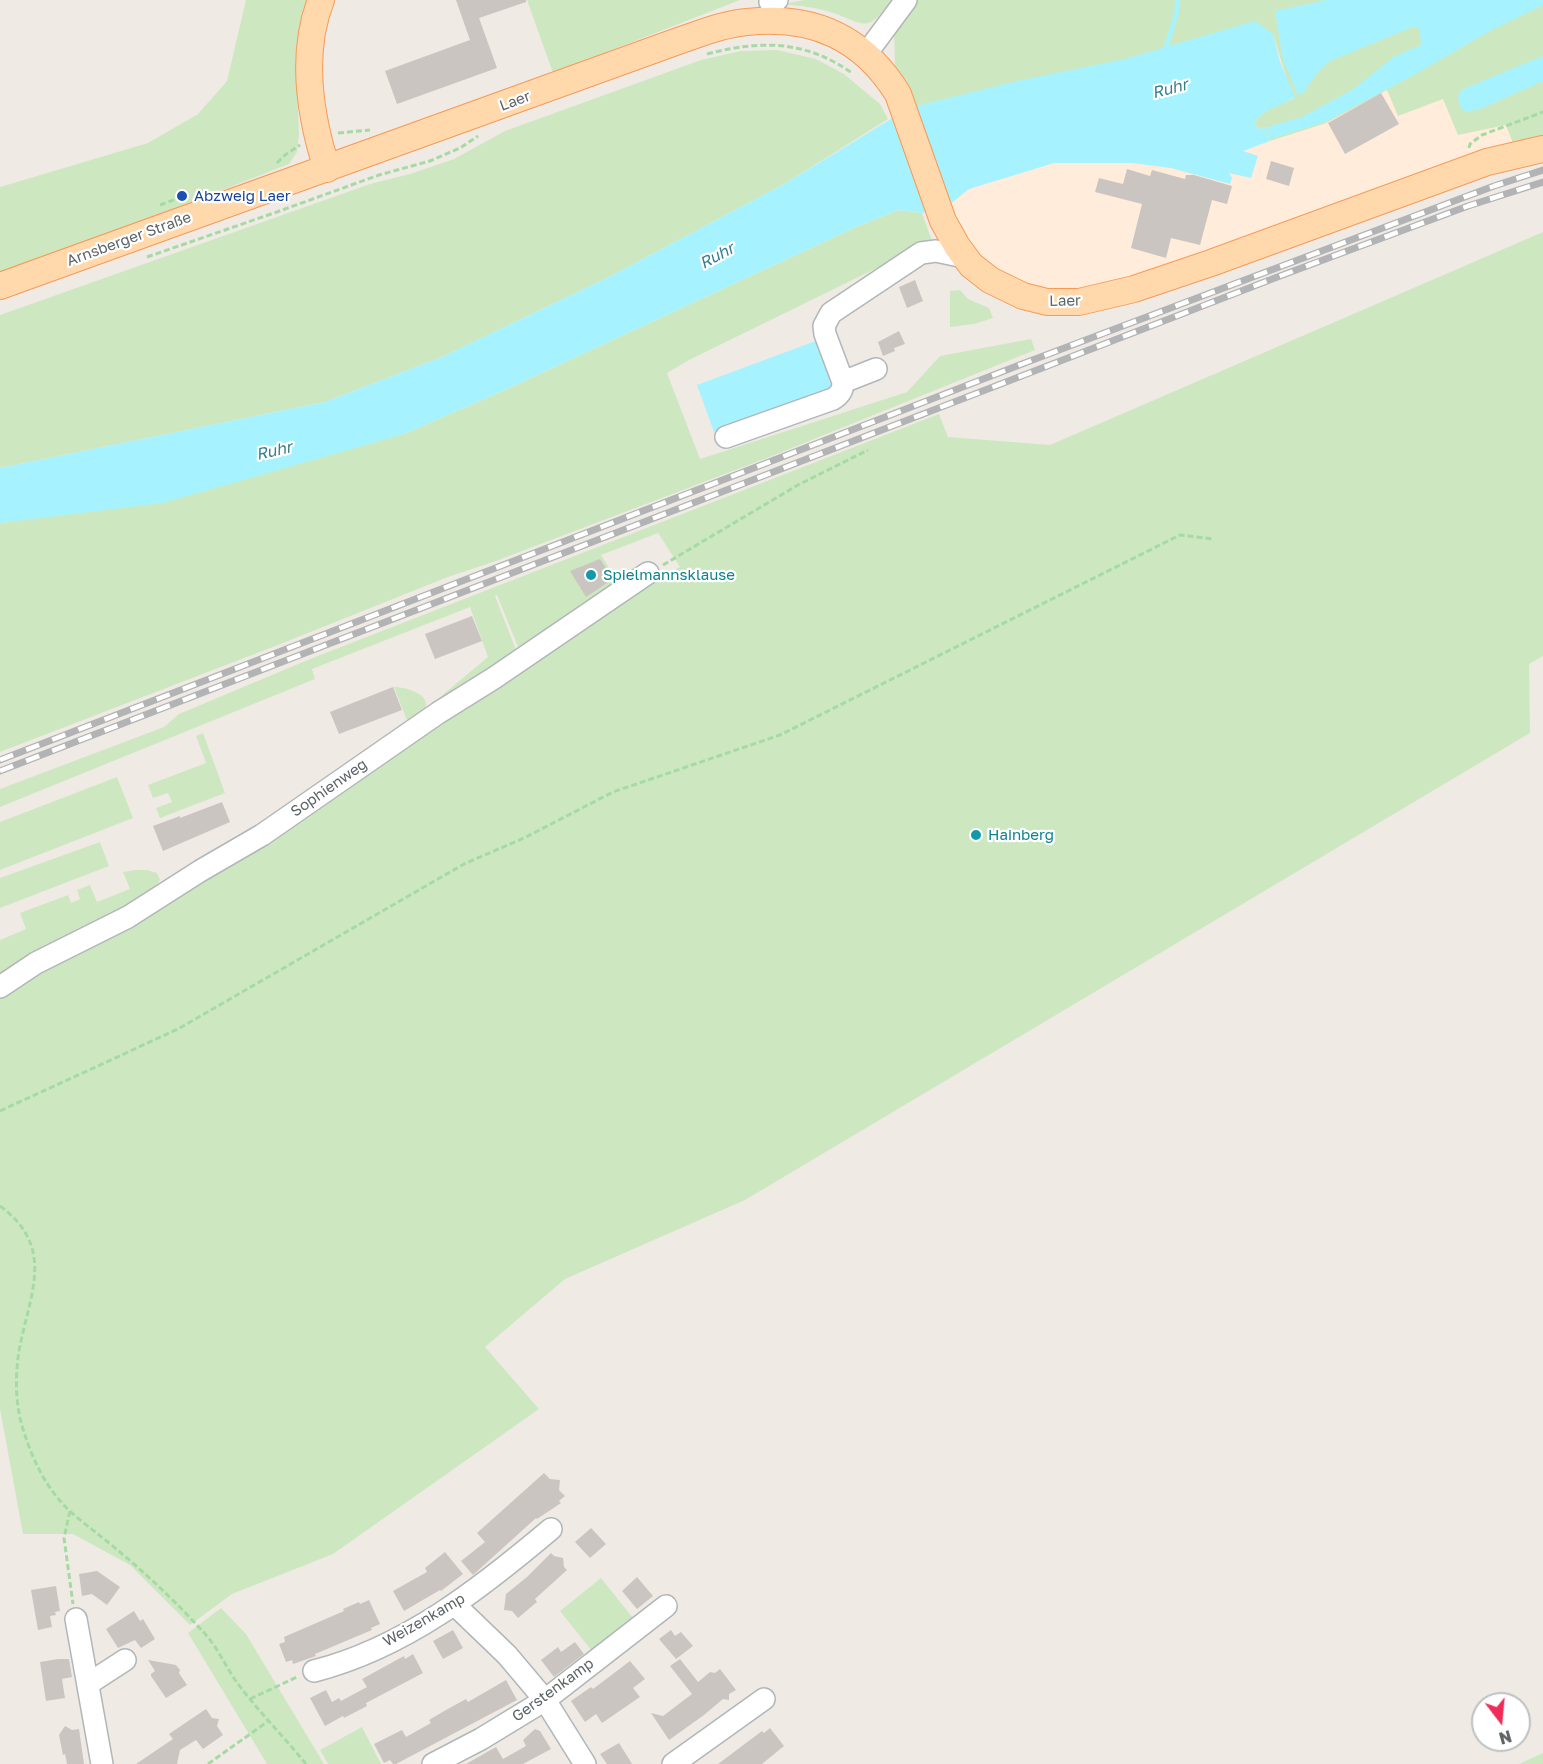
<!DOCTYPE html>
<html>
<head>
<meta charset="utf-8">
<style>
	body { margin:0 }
	#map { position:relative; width:1543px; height:1764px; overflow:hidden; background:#f0eae5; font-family:"Golos Text",sans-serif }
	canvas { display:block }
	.north { position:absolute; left:1471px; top:1692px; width:60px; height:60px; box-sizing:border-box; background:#fff; border:2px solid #bec1c2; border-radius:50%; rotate:164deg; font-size:16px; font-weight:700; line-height:24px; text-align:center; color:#5d6466 }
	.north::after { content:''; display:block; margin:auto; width:21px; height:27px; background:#ef2d58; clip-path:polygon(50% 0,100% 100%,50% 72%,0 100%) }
</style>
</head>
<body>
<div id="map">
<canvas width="1543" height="1764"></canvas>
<div class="north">N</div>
</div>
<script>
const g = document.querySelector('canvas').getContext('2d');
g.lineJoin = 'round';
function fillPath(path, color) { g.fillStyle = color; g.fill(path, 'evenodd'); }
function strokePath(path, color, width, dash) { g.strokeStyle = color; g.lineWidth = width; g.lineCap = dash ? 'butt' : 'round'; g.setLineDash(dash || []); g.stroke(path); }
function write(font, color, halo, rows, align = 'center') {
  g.font = font + ' "Golos Text",sans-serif'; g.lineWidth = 4.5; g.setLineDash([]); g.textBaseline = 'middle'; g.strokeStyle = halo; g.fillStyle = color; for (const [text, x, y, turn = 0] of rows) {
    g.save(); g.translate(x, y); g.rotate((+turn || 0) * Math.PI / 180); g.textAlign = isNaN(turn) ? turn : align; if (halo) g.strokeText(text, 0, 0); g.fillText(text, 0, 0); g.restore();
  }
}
fillPath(new Path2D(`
	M1387 90 1443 99 1506 125 1514 146 1107 289 1056 294 1022 287 993 270 965 243 949 205 969 189 1054 163H1132L1171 168 1193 175 1228 173 1251 178 1242 151 1255 145 1326 123Z`), '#ffecdb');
fillPath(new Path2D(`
	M246 0H311L299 41 297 88 299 134 297 152 289 164 0 277V187L148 143 198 114 227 81Z
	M527 0H740L553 73Z
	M804 0H892C865 36 865 23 830 12 815 7 799 6 784 4Z
	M918 0H1543V141L1514 146 1506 125 1458 135 1443 99 1398 116 1387 90 1326 123 1270 141 1266 127 1259 129 1254 124C1263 109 1277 105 1293 99L1273 34C1150 55 1030 78 909 108L895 66 894 30Z
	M777 50 816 59 844 74 880 104 888 119 786 183 609 277 442 357 325 402 0 468V315L370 184 410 174 454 159 505 131 701 60 741 51Z
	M898 210 922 213 932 241 689 360 667 373 700 459 907 392 940 356 1031 339 1035 350 767 458 496 561 448 577 278 645 0 752V523L29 518 404 434 505 390 856 227Z
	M1543 232V656L1529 664 1530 733 745 1200 565 1279 485 1347 539 1409 333 1554 232 1594 190 1625 130 1565 73 1534H23L0 1409V994L559 638 680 567 658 533 601 555 619 584 518 647 497 595 495 596 516 650 443 700 440 697 488 657 470 607 312 669 315 679 0 807V789L164 727 179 714 310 659 939 414 948 437 1050 445Z
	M960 290 968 299 989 308 993 318 974 324 950 327V291Z
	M394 687C404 687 434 694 424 710 421 715 412 719 408 723Z
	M203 733 225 793 160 818 156 808 172 802 168 793 153 798 148 785 206 763 196 736Z
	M117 777 133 818 0 870V822Z
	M100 842 109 866 0 908V878Z
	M135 870H147L157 873 160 880 150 896 0 976V940L26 929 20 913 68 895 71 903 80 899 77 890 90 885 97 902 130 889 123 872Z
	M601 1578 637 1623 596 1656 560 1611Z
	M221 1608 246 1634 324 1764H267L188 1633Z
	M362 1727 381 1764H328L320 1750Z
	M1543 1753V1764H1519Z`), '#cde8c1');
fillPath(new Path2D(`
	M1326 0H1543V5L1488 32 1412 76 1325 122 1270 139 1268 127 1302 117 1352 90 1395 56 1421 45 1420 30 1415 26 1330 61 1318 72 1303 93 1298 95 1283 60 1275 11Z
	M1255 21 1273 34 1280 62 1295 97C1280 107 1264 107 1254 124L1259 129 1266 127 1270 141 1243 151 1258 156 1251 178 1229 173 1232 178 1230 184 1171 168 1132 163H1054L969 189 949 205 922 213 898 210 856 227 505 390 404 434 163 503 0 523V468L325 402 442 357 609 277 786 183 909 108 1013 82 1125 59Z
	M1543 56V81L1480 109 1465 112 1461 108 1458 97 1461 90Z
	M821 339 838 385 814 394 815 400 742 422 714 432 697 385Z`), '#a6f3ff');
strokePath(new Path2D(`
	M1165 51 1177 11V0`), '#a6f3ff', 4.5);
fillPath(new Path2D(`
	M456 0H526V2L479 18 497 68 397 104 385 71 470 40Z
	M1381 93 1399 124 1345 154 1328 123Z
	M1271 161 1294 168 1289 186 1266 179Z
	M1127 169 1150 176 1152 170 1185 179 1186 175H1194L1232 186 1227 204 1212 200 1200 245 1171 238 1166 258 1131 248 1142 204 1095 192 1099 178 1123 184Z
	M915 280 923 301 907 308 899 287Z
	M899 331 905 344 894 348 895 351 883 356 878 342Z
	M600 559 613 579 586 597 570 571Z
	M472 616 482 641 435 659 425 634Z
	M393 687 402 710 339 734 330 712Z
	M222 802 230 822 163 851 153 826 180 816V818Z
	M544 1473 550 1479 560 1480 559 1490 565 1496 559 1501 561 1503 537 1519 536 1518 473 1575 461 1561 485 1542 477 1533Z
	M591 1528 606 1544 590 1558 575 1542Z
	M445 1552 463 1574 441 1591 440 1590 404 1611 393 1591 427 1572 425 1568Z
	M551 1553 554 1556 563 1558 564 1567 567 1570 535 1599 537 1602 518 1618 512 1611 504 1610 506 1594 527 1577Z
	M97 1571 120 1587 107 1605 92 1594 82 1596 79 1574Z
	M637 1577 653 1596 637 1609 622 1591Z
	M56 1586 60 1611 55 1612 56 1615 50 1616 52 1627 38 1630 31 1590Z
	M369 1600 380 1624 371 1628 372 1630 315 1654 316 1656 293 1664 292 1660 286 1662 279 1644 285 1642 284 1637 344 1611 343 1609 359 1602 360 1604Z
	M134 1611 140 1621 143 1619 155 1639 141 1648 135 1640 118 1648 106 1629Z
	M453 1630 463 1648 443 1659 433 1641Z
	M671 1630 675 1636 681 1632 693 1646 676 1659 659 1639Z
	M575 1642 584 1654 554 1677 541 1660 558 1647 561 1652Z
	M413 1654 423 1673 366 1703 367 1706 344 1718 343 1716 325 1726 310 1698 326 1690 332 1702 339 1698 341 1701 367 1687 362 1679 404 1656 405 1659Z
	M58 1659H69L72 1677 62 1679 65 1698 46 1701 40 1662Z
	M680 1659 698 1682 710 1672 715 1673 720 1669 736 1690 729 1694V1700L723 1699 704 1715 669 1740 651 1713 663 1716 692 1694 670 1666Z
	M148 1660 176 1665 180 1670 179 1673 187 1685 166 1698 151 1676V1674L155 1671Z
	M630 1661 645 1679 633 1688 640 1697 602 1723 596 1714 585 1722 571 1701 591 1687 593 1689Z
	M506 1680 517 1700 396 1764H393L390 1760 384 1763 374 1744 402 1730 406 1737 431 1723 429 1720 446 1710 466 1699 468 1702Z
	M206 1709 212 1718 219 1719 217 1726 223 1735 203 1749 196 1740 180 1750 177 1764H136L173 1739 169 1734Z
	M65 1726 72 1730 79 1729 84 1764H67L65 1754 63 1755 59 1735Z
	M770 1728 784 1746 762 1764H718L762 1731 764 1733Z
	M535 1729 540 1731 551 1749 523 1764H466L496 1747 503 1759 526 1746 523 1740Z
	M619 1743 629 1759 632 1764H607L600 1754Z`), '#cbc5c2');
const minor = new Path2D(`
	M770 2 777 0
	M866 54 906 0
	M876 369 843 382 825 334 824 326 831 313 921 253 936 251 964 257
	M726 437 833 399C840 395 843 390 843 382
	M0 987 36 963 128 917 200 871 262 835 438 713 494 678 648 573
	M455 1605 507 1655 545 1700 585 1764
	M76 1619 102 1764
	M314 1671C405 1648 481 1588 551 1529
	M88 1684 125 1660
	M433 1764 481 1739 545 1700 666 1606
	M673 1764 764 1699`);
const major = new Path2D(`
	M321 0C300 54 310 116 327 169
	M0 286 681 40C702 33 724 24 747 22 812 15 863 37 898 94L943 221 957 246 971 265 990 280 1023 296 1047 302H1079L1134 289 1211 263 1487 162 1543 149`);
strokePath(minor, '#b1b6b8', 24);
strokePath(major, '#f69a58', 28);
strokePath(new Path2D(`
	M707 54C761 40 805 40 852 73
	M338 133 370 130
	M1469 148 1470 144 1482 135 1543 112
	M277 163 285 155 300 145
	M160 205 187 195
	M147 257 274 213 379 175 430 161 460 148 478 136
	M663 565 798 485 868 450
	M0 1111 178 1029 464 864 524 838 613 792 780 735 1180 535 1214 539
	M0 1206C57 1248 29 1295 19 1351 15 1377 15 1406 24 1432 33 1461 48 1492 72 1513 88 1527 105 1539 121 1553 151 1578 180 1606 206 1635 219 1650 227 1669 238 1684 259 1712 284 1737 306 1764
	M70 1511 64 1538 73 1604
	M250 1699 297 1677
	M208 1764 267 1722`), '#a6daa4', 3, [6, 3]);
strokePath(minor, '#fff', 21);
strokePath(major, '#ffd8ab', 26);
const rail = new Path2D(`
	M0 760 1022 364 1494 186 1543 170
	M0 771 1280 276 1468 206 1543 182`);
strokePath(rail, '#b2b3b4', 7);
strokePath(rail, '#fff', 4.5, [14]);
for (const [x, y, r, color] of [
	[182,196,6,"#1a4fb4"],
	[591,575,6,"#0f9aa8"],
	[976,835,6,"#0f9aa8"]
]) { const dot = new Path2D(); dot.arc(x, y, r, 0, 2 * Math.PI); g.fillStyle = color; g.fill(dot); strokePath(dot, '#fff', 2); }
write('15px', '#5d6466', '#fff', [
	["Laer",515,101,-20],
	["Arnsberger Straße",129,239,-20],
	["Laer",1065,301,-1],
	["Sophienweg",329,788,-35],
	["Weizenkamp",424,1620,-30],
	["Gerstenkamp",553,1690,-36]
]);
write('15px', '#164399', '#fff', [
	["Abzweig Laer",194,196]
], 'left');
write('15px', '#0d838f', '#fff', [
	["Spielmannsklause",603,575],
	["Hainberg",988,835]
], 'left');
write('italic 16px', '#357e90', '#fff', [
	["Ruhr",1170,89,-15],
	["Ruhr",717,256,-29],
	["Ruhr",274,451,-13]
]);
</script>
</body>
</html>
